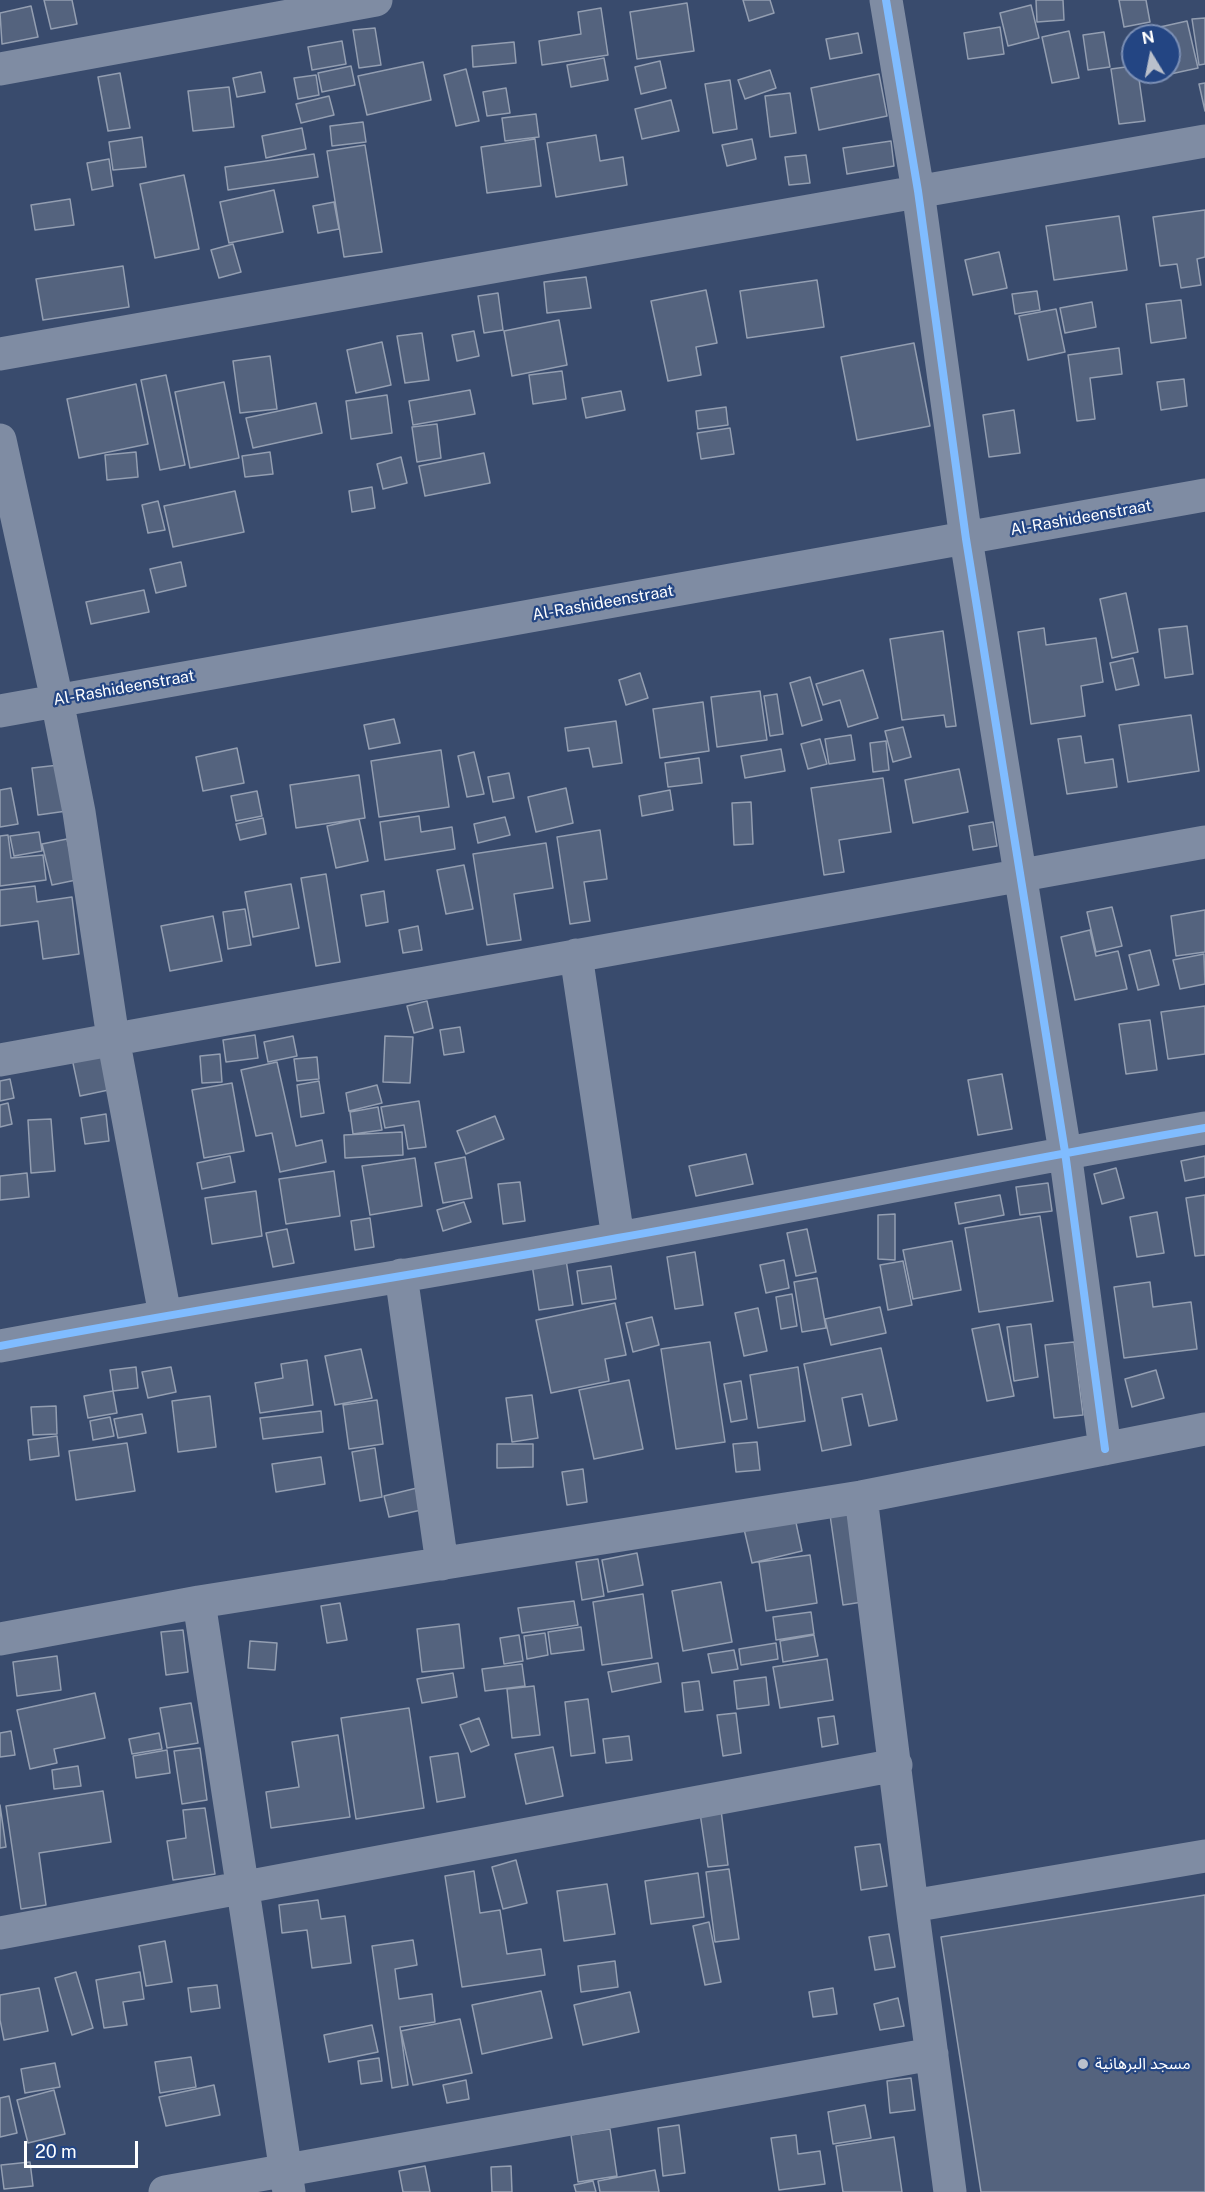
<!DOCTYPE html>
<html>
<head>
<meta charset="utf-8">
<style>
	body { margin:0 }
	#map { position:relative; width:1205px; height:2192px; overflow:hidden; background:#394b6d; font-family:"Public Sans",sans-serif }
	canvas { display:block }
	.north { position:absolute; left:1121px; top:24px; width:60px; height:60px; box-sizing:border-box; background:#234583; border:2px solid #7b8fb5; border-radius:50%; rotate:350deg; font-size:16px; font-weight:700; line-height:24px; text-align:center; color:#fff }
	.north::after { content:''; display:block; margin:auto; width:21px; height:27px; background:#bac0cc; clip-path:polygon(50% 0,100% 100%,50% 72%,0 100%) }
	.scale { position:absolute; left:24px; top:2141px; width:114px; height:27px; box-sizing:border-box; border:3px solid #fff; border-top:0; padding-left:8px; font-size:18px; line-height:21px; white-space:nowrap; color:#fff; -webkit-text-stroke:4px #234583; paint-order:stroke }
</style>
</head>
<body>
<div id="map">
<canvas width="1205" height="2192"></canvas>
<div class="north">N</div>
<div class="scale">20 m</div>
</div>
<script>
const g = document.querySelector('canvas').getContext('2d');
g.lineJoin = 'round';
function fillPath(path, color) { g.fillStyle = color; g.fill(path, 'evenodd'); }
function strokePath(path, color, width, dash) { g.strokeStyle = color; g.lineWidth = width; g.lineCap = dash ? 'butt' : 'round'; g.setLineDash(dash || []); g.stroke(path); }
function write(font, color, halo, rows, align = 'center') {
  g.font = font + ' "Public Sans","Noto Sans Arabic",sans-serif'; g.lineWidth = 4.5; g.setLineDash([]); g.textBaseline = 'middle'; g.strokeStyle = halo; g.fillStyle = color; for (const [text, x, y, turn = 0] of rows) {
    g.save(); g.translate(x, y); g.rotate((+turn || 0) * Math.PI / 180); g.textAlign = isNaN(turn) ? turn : align; if (halo) g.strokeText(text, 0, 0); g.fillText(text, 0, 0); g.restore();
  }
}
const building = new Path2D(`
	M44 0H72L77 24 51 29Z
	M743 0H770L774 13 749 21Z
	M1036 0H1063L1064 20 1037 22Z
	M1119 0H1146L1150 22 1124 27Z
	M687 3 694 51 637 59 630 12Z
	M1031 5 1039 38 1008 46 1000 13Z
	M31 6 38 37 2 44 0 13Z
	M601 8 608 55 542 65 539 41 581 34 578 12Z
	M1205 18V64L1199 65 1192 19Z
	M1187 21 1198 68 1143 80 1141 72H1169V36H1133V33Z
	M1000 27 1004 54 968 59 964 33Z
	M375 28 381 65 359 68 353 30Z
	M1069 31 1079 78 1052 83 1042 37Z
	M1104 32 1110 67 1088 70 1083 35Z
	M858 33 862 53 830 59 826 39Z
	M342 41 346 64 312 70 308 47Z
	M514 42 516 63 473 67 472 46Z
	M604 58 608 80 571 87 567 65Z
	M660 61 666 88 641 94 635 67Z
	M423 62 431 100 367 115 358 76Z
	M351 66 355 85 322 92 318 73Z
	M1133 66V72H1138L1145 121 1119 124 1111 69Z
	M466 69 479 121 456 126 444 75Z
	M770 70 776 88 745 99 738 80Z
	M261 72 265 92 237 97 233 78Z
	M120 73 130 128 108 131 98 77Z
	M879 74 887 116 819 130 811 88Z
	M316 75 319 95 298 99 294 78Z
	M730 80 737 129 713 133 705 84Z
	M1205 83V111L1199 84Z
	M229 87 234 127 193 131 188 91Z
	M506 88 510 113 487 116 483 92Z
	M790 93 796 133 770 137 765 96Z
	M329 96 334 115 301 123 296 104Z
	M671 100 679 131 642 139 635 109Z
	M536 114 539 137 505 141 502 118Z
	M363 122 366 142 332 146 330 126Z
	M302 128 306 149 266 158 262 136Z
	M596 135 600 161 623 157 627 185 556 197 547 143Z
	M142 137 146 167 113 170 109 142Z
	M535 139 541 186 487 193 481 147Z
	M752 139 756 159 727 166 722 145Z
	M891 141 894 166 847 174 843 148Z
	M365 145 382 252 344 257 327 151Z
	M314 154 318 177 228 190 225 167Z
	M806 155 810 183 789 185 785 157Z
	M109 159 113 186 92 190 87 163Z
	M184 175 199 249 155 258 140 184Z
	M274 190 283 232 229 243 220 202Z
	M70 199 74 225 35 230 31 205Z
	M334 202 339 229 318 233 313 206Z
	M1205 210V257L1197 259 1201 285 1181 288 1177 264 1160 266 1153 217Z
	M1119 216 1127 270 1054 280 1046 226Z
	M233 244 241 272 219 278 211 250Z
	M999 252 1007 288 973 295 965 260Z
	M123 266 129 307 43 320 36 279Z
	M586 277 591 308 547 313 544 282Z
	M817 280 824 327 747 338 740 291Z
	M706 290 717 343 696 347 701 375 668 381 651 301Z
	M1037 291 1040 310 1015 314 1012 294Z
	M498 293 503 330 484 333 478 296Z
	M1181 300 1186 338 1151 343 1146 304Z
	M1092 302 1096 327 1065 333 1060 308Z
	M1056 309 1065 352 1028 360 1019 316Z
	M559 320 567 365 512 376 504 331Z
	M474 331 479 356 457 361 452 335Z
	M422 333 429 380 405 383 397 336Z
	M382 342 391 385 356 393 347 350Z
	M914 343 930 426 857 440 841 357Z
	M1119 348 1122 374 1090 378 1095 419 1077 421 1068 355Z
	M270 356 277 409 240 413 233 361Z
	M562 371 566 399 533 404 529 375Z
	M166 375 185 465 160 470 141 380Z
	M1184 379 1187 406 1161 410 1157 382Z
	M224 382 239 458 190 468 175 392Z
	M136 384 148 444 79 458 67 399Z
	M470 390 475 414 413 425 409 401Z
	M621 391 625 410 586 418 582 398Z
	M387 395 392 433 351 439 346 401Z
	M316 403 322 433 253 448 246 418Z
	M726 407 728 425 698 429 696 411Z
	M1014 410 1020 453 989 457 983 415Z
	M437 424 441 458 417 462 412 427Z
	M730 428 734 454 701 459 697 433Z
	M136 452 138 477 107 480 105 455Z
	M270 452 273 474 245 477 242 456Z
	M484 453 490 483 425 496 419 466Z
	M401 457 407 483 383 489 377 464Z
	M372 487 375 508 352 512 349 491Z
	M235 491 244 532 173 547 164 506Z
	M158 501 165 530 148 533 142 505Z
	M181 562 186 586 156 593 150 569Z
	M144 590 149 612 91 624 86 602Z
	M1126 593 1138 652 1112 658 1100 599Z
	M1187 626 1193 674 1165 678 1159 629Z
	M1044 628 1046 645 1096 638 1103 682 1081 686 1085 716 1031 724 1018 632Z
	M943 631 956 726 946 727 944 715 902 720 890 639Z
	M1133 658 1139 685 1116 690 1110 663Z
	M863 670 878 718 848 727 840 700 823 705 816 684Z
	M640 673 648 698 626 705 619 680Z
	M810 677 822 720 802 726 790 683Z
	M760 691 767 740 717 747 711 697Z
	M777 694 783 734 770 736 764 696Z
	M703 702 709 751 660 758 653 709Z
	M1191 715 1199 771 1128 782 1119 725Z
	M394 719 400 743 369 749 364 725Z
	M616 721 622 763 593 767 589 748 568 751 565 728Z
	M903 727 911 757 893 762 885 731Z
	M851 735 855 760 829 764 825 739Z
	M1081 736 1085 763 1113 759 1117 787 1067 794 1058 739Z
	M820 739 827 764 808 769 801 744Z
	M886 741 889 770 873 772 870 743Z
	M237 748 244 783 203 791 196 757Z
	M781 749 785 771 745 778 741 756Z
	M441 750 449 807 379 817 371 761Z
	M474 752 484 794 467 797 458 756Z
	M699 758 702 783 668 787 665 763Z
	M68 764 74 810 38 815 32 768Z
	M959 769 968 812 913 823 905 780Z
	M509 773 514 798 493 802 488 777Z
	M359 775 365 818 296 828 290 785Z
	M883 778 891 832 839 840 844 872 824 875 811 788Z
	M11 788 18 824 0 827V790Z
	M566 788 573 823 536 832 528 797Z
	M670 790 673 810 642 816 639 796Z
	M257 791 262 816 236 821 231 796Z
	M751 802 753 844 734 845 732 803Z
	M419 816 421 832 452 827 455 849 385 860 380 822Z
	M505 817 510 835 478 843 474 824Z
	M263 818 266 834 240 840 236 824Z
	M359 819 368 861 336 868 327 826Z
	M993 822 997 846 973 850 969 826Z
	M600 830 607 879 584 882 590 921 570 924 557 837Z
	M39 832 42 851 14 856 10 836Z
	M8 835 11 858 43 855 46 880 0 886V836Z
	M67 839 76 880 52 885 42 844Z
	M546 843 553 888 514 894 521 940 487 945 473 854Z
	M464 865 473 909 446 914 437 870Z
	M326 874 340 962 316 966 301 878Z
	M291 884 299 928 253 937 245 892Z
	M35 886 37 902 72 897 79 954 43 959 38 921 0 926V890Z
	M384 891 388 922 366 926 361 895Z
	M1112 907 1122 946 1096 952 1087 912Z
	M245 909 251 945 228 949 223 912Z
	M1205 910V952L1176 956 1171 916Z
	M213 916 222 961 170 971 161 926Z
	M418 926 422 950 403 953 399 930Z
	M1090 930 1096 956 1118 951 1127 989 1075 1000 1061 937Z
	M1150 950 1159 985 1138 990 1129 955Z
	M1204 954 1205 984 1180 989 1173 960Z
	M427 1001 433 1028 414 1033 407 1006Z
	M1205 1006V1054L1168 1059 1161 1012Z
	M1150 1020 1157 1070 1126 1074 1119 1024Z
	M460 1027 464 1052 444 1055 440 1030Z
	M255 1035 258 1058 226 1062 223 1040Z
	M293 1036 297 1056 268 1062 264 1042Z
	M385 1036 413 1037 410 1083 383 1082Z
	M109 1041 118 1088 80 1096 70 1049Z
	M220 1054 222 1082 202 1083 200 1056Z
	M317 1057 319 1079 297 1081 294 1059Z
	M277 1062 296 1146 322 1140 326 1162 280 1172 272 1133 256 1136 241 1070Z
	M1002 1074 1012 1129 978 1135 968 1080Z
	M10 1079 14 1098 0 1101V1081Z
	M319 1081 324 1113 301 1117 297 1085Z
	M232 1083 244 1151 204 1158 192 1090Z
	M377 1085 382 1103 349 1111 346 1093Z
	M419 1101 426 1147 408 1149 404 1125 385 1128 381 1107Z
	M8 1103 12 1124 0 1127V1105Z
	M378 1107 382 1130 353 1134 350 1112Z
	M106 1114 109 1141 85 1144 81 1118Z
	M495 1116 504 1139 466 1154 457 1131Z
	M51 1119 55 1171 31 1173 28 1120Z
	M402 1132 403 1155 345 1158 344 1135Z
	M746 1154 753 1184 696 1196 689 1166Z
	M230 1156 235 1182 202 1189 197 1163Z
	M1205 1156V1177L1185 1181 1181 1161Z
	M465 1157 472 1198 443 1203 435 1163Z
	M415 1158 422 1206 370 1215 362 1166Z
	M1116 1168 1124 1198 1102 1204 1094 1174Z
	M334 1171 340 1216 286 1224 279 1179Z
	M27 1173 29 1197 0 1200V1176Z
	M520 1182 525 1221 503 1224 498 1184Z
	M1048 1183 1052 1211 1020 1215 1016 1187Z
	M256 1191 262 1236 212 1244 205 1198Z
	M1000 1195 1004 1215 959 1224 955 1203Z
	M1205 1195V1255L1195 1256 1186 1198Z
	M464 1202 471 1222 443 1231 437 1210Z
	M1157 1212 1164 1253 1137 1257 1130 1217Z
	M895 1214V1260L878 1259V1215Z
	M1040 1216 1053 1301 979 1312 965 1228Z
	M370 1218 374 1247 355 1250 351 1221Z
	M287 1229 294 1263 273 1267 266 1233Z
	M807 1229 816 1272 796 1276 787 1233Z
	M952 1241 961 1290 913 1299 903 1250Z
	M695 1252 703 1305 675 1309 667 1257Z
	M565 1253 573 1305 539 1310 531 1258Z
	M784 1260 789 1288 766 1293 760 1265Z
	M903 1261 912 1305 888 1310 880 1265Z
	M611 1266 616 1299 582 1304 577 1271Z
	M817 1278 826 1328 802 1332 794 1282Z
	M1150 1282 1153 1307 1191 1302 1197 1349 1124 1358 1114 1287Z
	M792 1294 797 1326 781 1329 776 1297Z
	M615 1303 626 1355 605 1359 609 1381 551 1393 536 1320Z
	M880 1307 886 1333 831 1345 825 1319Z
	M758 1308 767 1351 744 1356 735 1313Z
	M652 1317 659 1345 633 1352 626 1323Z
	M999 1324 1014 1396 987 1401 972 1329Z
	M1031 1324 1038 1377 1014 1381 1007 1327Z
	M710 1342 725 1442 676 1449 661 1349Z
	M1074 1342 1083 1415 1054 1418 1045 1345Z
	M881 1348 897 1420 869 1426 862 1394 842 1398 851 1445 822 1451 804 1364Z
	M361 1349 372 1398 335 1405 325 1356Z
	M307 1360 313 1405 260 1413 255 1383 283 1378 281 1364Z
	M136 1367 138 1388 113 1391 110 1370Z
	M171 1367 176 1392 148 1398 142 1372Z
	M798 1367 805 1421 758 1428 750 1375Z
	M1156 1370 1164 1398 1132 1407 1125 1379Z
	M629 1380 643 1449 594 1459 579 1390Z
	M741 1381 747 1419 731 1422 724 1384Z
	M113 1391 117 1413 88 1418 84 1396Z
	M532 1395 538 1438 512 1442 506 1398Z
	M210 1396 216 1447 178 1452 172 1401Z
	M377 1400 383 1444 349 1449 343 1405Z
	M56 1406 57 1434 33 1435 31 1407Z
	M321 1411 323 1432 263 1439 260 1418Z
	M142 1414 146 1433 118 1438 114 1419Z
	M110 1417 114 1436 93 1440 90 1421Z
	M57 1436 59 1456 30 1460 28 1440Z
	M757 1442 760 1470 736 1472 733 1444Z
	M127 1443 135 1491 76 1500 69 1451Z
	M497 1444H533V1467L497 1468Z
	M375 1448 382 1497 360 1501 352 1452Z
	M321 1457 325 1484 276 1492 272 1464Z
	M583 1469 587 1502 567 1505 562 1472Z
	M421 1487 426 1509 389 1517 384 1496Z
	M855 1504 869 1601 843 1605 829 1508Z
	M795 1518 802 1551 752 1563 744 1529Z
	M637 1553 643 1585 608 1592 602 1560Z
	M810 1555 817 1603 766 1611 759 1562Z
	M598 1559 604 1596 582 1600 576 1562Z
	M721 1582 732 1642 683 1651 672 1591Z
	M643 1594 652 1658 602 1665 593 1602Z
	M574 1601 578 1625 522 1633 518 1608Z
	M340 1603 347 1640 327 1643 321 1606Z
	M811 1612 814 1634 776 1640 773 1617Z
	M459 1624 464 1668 422 1672 417 1629Z
	M581 1627 584 1650 551 1654 548 1632Z
	M183 1630 188 1672 166 1675 161 1632Z
	M545 1633 548 1655 527 1659 524 1636Z
	M519 1635 523 1661 504 1664 500 1638Z
	M814 1635 818 1656 783 1662 780 1641Z
	M250 1641 277 1643 275 1670 248 1668Z
	M776 1643 778 1659 741 1665 739 1649Z
	M734 1650 738 1669 712 1673 708 1654Z
	M57 1656 61 1690 17 1696 13 1662Z
	M827 1659 833 1700 780 1708 773 1667Z
	M658 1663 661 1682 612 1692 608 1672Z
	M522 1664 525 1686 485 1691 482 1669Z
	M453 1673 457 1697 422 1703 417 1679Z
	M766 1677 769 1705 737 1709 734 1681Z
	M699 1681 703 1710 685 1712 682 1683Z
	M534 1686 540 1735 512 1738 507 1689Z
	M95 1693 105 1738 54 1749 57 1763 30 1769 17 1710Z
	M588 1699 595 1753 571 1756 565 1702Z
	M191 1703 198 1743 167 1748 160 1708Z
	M409 1708 424 1808 356 1819 341 1718Z
	M736 1713 741 1753 723 1756 717 1715Z
	M834 1716 838 1744 822 1747 818 1718Z
	M479 1718 489 1745 471 1752 460 1725Z
	M11 1731 15 1755 0 1757V1733Z
	M159 1733 162 1749 132 1754 129 1739Z
	M338 1735 350 1817 271 1828 266 1792 299 1787 292 1742Z
	M629 1736 632 1760 606 1763 603 1739Z
	M553 1747 563 1796 526 1804 515 1754Z
	M200 1748 207 1800 182 1804 174 1751Z
	M167 1750 170 1773 136 1778 133 1756Z
	M458 1753 465 1797 437 1802 430 1757Z
	M78 1766 81 1786 54 1789 52 1770Z
	M103 1791 111 1842 39 1853 46 1905 21 1909 6 1806Z
	M0 1805 6 1847 0 1848Z
	M205 1808 215 1874 173 1880 167 1841 186 1838 183 1810Z
	M721 1810 728 1865 708 1867 700 1813Z
	M880 1844 887 1886 861 1890 855 1847Z
	M516 1860 527 1903 503 1909 492 1867Z
	M729 1869 739 1939 715 1942 706 1872Z
	M474 1871 480 1913 500 1910 507 1954 541 1949 545 1975 462 1987 445 1876Z
	M698 1873 704 1917 651 1924 645 1881Z
	M607 1884 615 1934 564 1941 557 1891Z
	M1205 1895V2192H981L941 1937Z
	M318 1900 321 1919 345 1916 351 1963 312 1968 307 1930 282 1933 279 1905Z
	M709 1922 721 1982 705 1985 693 1926Z
	M889 1934 895 1967 875 1970 869 1937Z
	M413 1940 417 1965 395 1969 399 1999 432 1994 435 2022 400 2027 408 2085 392 2088 372 1946Z
	M165 1941 172 1982 146 1986 139 1946Z
	M615 1961 618 1987 581 1992 578 1966Z
	M76 1972 93 2028 72 2035 55 1978Z
	M140 1972 144 1999 123 2002 127 2025 104 2028 96 1980Z
	M217 1985 220 2008 191 2012 188 1988Z
	M39 1988 48 2031 4 2040 0 2020V1995Z
	M833 1988 837 2014 813 2017 809 1992Z
	M541 1991 552 2038 482 2054 472 2005Z
	M630 1992 639 2032 583 2045 574 2005Z
	M898 1998 904 2026 880 2030 874 2004Z
	M460 2019 472 2073 413 2085 401 2031Z
	M372 2025 378 2052 329 2062 324 2035Z
	M191 2057 196 2087 160 2093 155 2062Z
	M379 2058 382 2081 361 2084 358 2061Z
	M55 2063 60 2087 25 2093 21 2069Z
	M911 2078 915 2110 890 2113 887 2081Z
	M466 2080 469 2099 447 2103 443 2085Z
	M214 2085 220 2115 166 2126 159 2097Z
	M54 2090 65 2134 28 2143 17 2100Z
	M9 2096 17 2133 0 2137V2098Z
	M865 2105 871 2138 833 2144 828 2112Z
	M679 2125 685 2173 663 2176 658 2128Z
	M610 2129 617 2176 578 2182 571 2135Z
	M796 2135 798 2154 820 2151 825 2184 779 2190 771 2138Z
	M894 2137 902 2192H843L836 2146Z
	M30 2162 33 2186 4 2189 1 2165Z
	M425 2166 430 2192H403L399 2171Z
	M511 2166 512 2192H492L491 2167Z
	M655 2170 659 2192H600L598 2181Z
	M593 2181 596 2192H576L574 2185Z`);
fillPath(building, '#54637e');
strokePath(building, '#939eb1', 1.5);
strokePath(new Path2D(`
	M886 0 918 191 966 539 1065 1152 1105 1449
	M0 69 376 0
	M0 354 1205 141
	M0 440 57 700 79 812 113 1038 165 1315
	M0 711 1205 495
	M576 955 618 1238
	M0 1060 1205 842
	M401 1275 442 1564
	M0 1346C206 1307 412 1276 618 1238 814 1203 1009 1162 1205 1128
	M861 1497 912 1906 950 2192
	M199 1602 289 2192
	M0 1639 199 1602 861 1497 1205 1429
	M912 1906 1205 1856
	M0 1933 896 1765
	M165 2192 932 2054`), '#7f8ca3', 33);
strokePath(new Path2D(`
	M886 0 918 191 966 539 1065 1152 1105 1449
	M0 1346C206 1307 412 1276 618 1238 814 1203 1009 1162 1205 1128`), '#80bcff', 8);
for (const [x, y, r, color] of [
	[1083,2064,6,"#bac0cc"]
]) { const dot = new Path2D(); dot.arc(x, y, r, 0, 2 * Math.PI); g.fillStyle = color; g.fill(dot); strokePath(dot, '#234583', 2); }
write('16px', '#fff', '#234583', [
	["Al-Rashideenstraat",1081,518,-10],
	["Al-Rashideenstraat",603,603,-10],
	["Al-Rashideenstraat",124,688,-10]
]);
write('16px', '#fff', '#234583', [
	["مسجد البرهانية",1095,2064]
], 'left');
</script>
</body>
</html>
